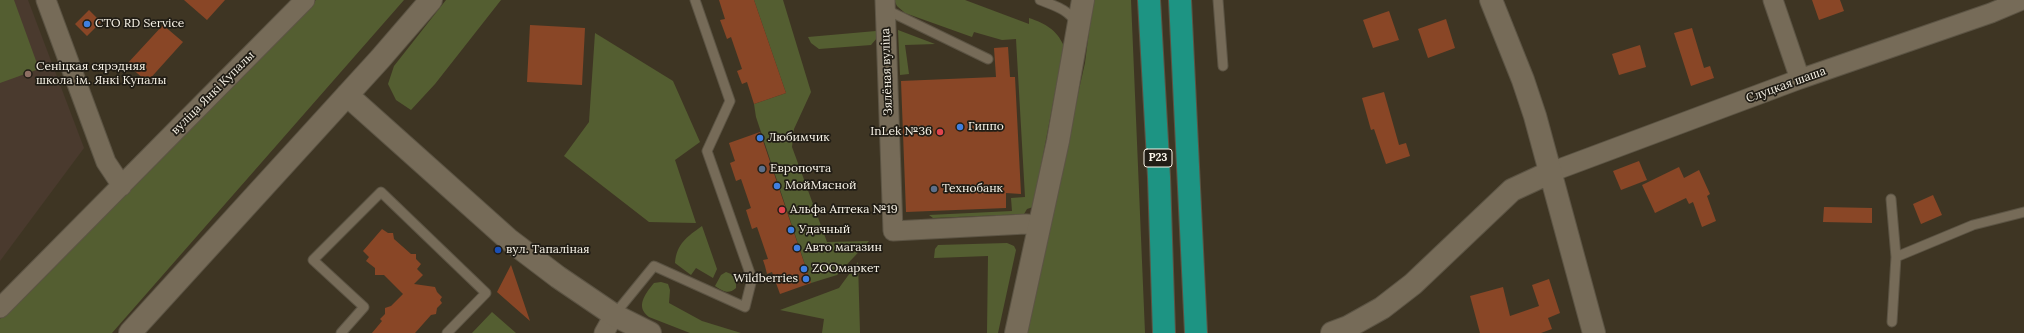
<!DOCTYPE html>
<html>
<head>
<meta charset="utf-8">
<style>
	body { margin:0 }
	canvas { display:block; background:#3e3523 }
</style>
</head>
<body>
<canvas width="2024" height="333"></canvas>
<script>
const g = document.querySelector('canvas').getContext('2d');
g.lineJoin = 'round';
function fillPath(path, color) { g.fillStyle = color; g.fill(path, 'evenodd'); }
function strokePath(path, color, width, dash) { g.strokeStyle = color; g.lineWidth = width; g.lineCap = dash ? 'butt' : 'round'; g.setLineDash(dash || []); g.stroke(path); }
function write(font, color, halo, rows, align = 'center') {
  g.font = font + ' Lora,serif'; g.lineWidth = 3.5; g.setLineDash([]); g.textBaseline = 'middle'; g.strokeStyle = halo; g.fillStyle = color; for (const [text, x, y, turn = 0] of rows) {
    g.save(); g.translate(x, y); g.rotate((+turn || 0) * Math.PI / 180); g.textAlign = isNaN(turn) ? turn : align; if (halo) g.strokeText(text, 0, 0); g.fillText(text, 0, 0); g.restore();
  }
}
fillPath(new Path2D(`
	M0 0H28L84 148 0 261Z`), '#4a3a2e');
fillPath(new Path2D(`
	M0 0H14L39 69 0 83Z
	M316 0H404L112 333H0V319Z
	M446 0H501L435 84 411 110 396 100 388 84 394 66Z
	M754 0H783L811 92 794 129 792 147 827 242 869 241 837 275 811 283 756 117 754 104 786 93Z
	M894 0H965L1029 24V18C1046 24 1056 29 1064 46L1033 207 1027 209 1024 214 933 218 929 215 1012 211 1011 198 1025 197 1016 39 1002 40 974 32 972 37 905 13 897 6Z
	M1093 0H1131L1145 333H1024L1085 63Z
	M898 30 935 44 905 45 909 74 900 75Z
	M876 31 877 38 871 45 819 49 811 43 808 37Z
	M595 33 673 81 700 142 675 160 696 223 649 222 564 156 589 122Z
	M702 226 717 269 713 278 696 268 691 275 675 263C677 243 687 237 702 226Z
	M1007 243 1014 246 1016 250 998 333H987L988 256 934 258 935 249 938 245Z
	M858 262 860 333H822L824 319 780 310 839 288Z
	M726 272 736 276V288C728 295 723 291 715 286L721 275Z
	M661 282 668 284 670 290 669 303 702 321 741 333H690L649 317C635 307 645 294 654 283Z
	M492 312 516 333H472Z`), '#545e31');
fillPath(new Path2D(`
	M184 0H225L207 20Z
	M719 0H754L786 93 754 104 747 82 742 84 737 71 742 69 731 37 727 39 720 20 725 19Z
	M1812 0H1840L1844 11 1819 20Z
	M89 10 101 22 87 36 75 24Z
	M1389 11 1399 40 1373 48 1363 20Z
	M1446 19 1455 48 1428 58 1418 29Z
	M163 25 183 42 147 82 127 64Z
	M530 25 585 28 582 85 527 82Z
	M1692 28 1704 68 1710 66 1714 78 1691 86 1674 33Z
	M1640 45 1646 67 1619 75 1612 54Z
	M1008 47 1010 77H1015L1021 194 1006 193V208L906 212 901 81 996 77 994 48Z
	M1384 92 1399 145 1406 143 1410 156 1386 164 1374 129 1371 130 1362 98Z
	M760 132 811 283 780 294 772 272 767 274 765 266 763 260 768 259 757 227 752 229 746 210 751 208 741 179 736 181 730 163 735 161 729 143Z
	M1639 161 1647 180 1621 190 1613 171Z
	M1679 167 1684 178 1699 170 1710 194 1707 196 1716 221 1702 227 1693 202 1689 204 1686 198 1655 213 1642 185Z
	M1933 195 1942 215 1921 224 1913 204Z
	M1824 207 1872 208V223L1823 222Z
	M382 229 388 233H393L394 239 411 254H416V259L421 264 417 269 423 275 414 284 435 287 437 292 442 297 440 300 442 303 437 308 436 314 431 315 415 333H372L382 321 380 319 385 314V308L391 306 403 294 384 275H375V268L366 261 369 257 363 251Z
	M511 265 530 321 497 292Z
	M1549 279 1560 313 1548 318 1552 329 1541 333H1480L1470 296 1503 287 1510 316 1539 306 1532 285Z`), '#894626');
const lane = new Path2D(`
	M1040 0C1055 6 1068 9 1077 24
	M1218 0 1223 66
	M886 8 893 13 988 59
	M1891 199 1896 257 1892 322
	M1896 257 1973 225 2024 212
	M614 315 654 266 745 307 752 279 707 151 730 101 695 0
	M341 333 364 307 313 260 381 192 486 293 447 333`);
const street = new Path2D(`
	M46 0 106 162 122 186
	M885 0 893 231 1026 224 1040 225
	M1773 0 1800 79
	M1551 172 1800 79 1991 13 2022 0
	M0 308 305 0
	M604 333 614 315`);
const secondary = new Path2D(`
	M1491 0 1523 80 1535 116 1594 333
	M347 95 508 239 558 277 614 315 650 333
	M130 333 380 59 431 0
	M1016 333 1058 141 1083 0
	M1332 333 1348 327 1382 308 1413 284 1512 190 1551 172`);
const highway = new Path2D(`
	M1149 0 1159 177 1164 333
	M1180 0 1196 333`);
strokePath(lane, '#5c5444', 11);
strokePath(street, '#5c5444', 21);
strokePath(secondary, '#5c5444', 24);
strokePath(highway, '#5c5444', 24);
strokePath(lane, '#766b58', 9);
strokePath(street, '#766b58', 19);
strokePath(secondary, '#766b58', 22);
strokePath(highway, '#1d9483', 22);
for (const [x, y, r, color] of [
	[87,24,4,"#3f7fe0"],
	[28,74,4,"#8d6e63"],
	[960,127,4,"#3f7fe0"],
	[940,132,4,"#e0444e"],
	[760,138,4,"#3f7fe0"],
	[762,169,4,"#5c6f8a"],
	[777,186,4,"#3f7fe0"],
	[934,189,4,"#5c6f8a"],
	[782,210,4,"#e0444e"],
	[791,230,4,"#3f7fe0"],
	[797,248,4,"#3f7fe0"],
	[498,250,4,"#1a4fb4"],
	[804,269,4,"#3f7fe0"],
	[806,279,4,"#3f7fe0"]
]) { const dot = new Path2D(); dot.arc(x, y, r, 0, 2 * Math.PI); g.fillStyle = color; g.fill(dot); strokePath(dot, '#211d15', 1.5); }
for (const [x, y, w] of [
	[1158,158,28]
]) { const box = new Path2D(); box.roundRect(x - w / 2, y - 9, w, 18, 3); g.fillStyle = '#211d15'; g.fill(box); strokePath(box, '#f8f3e7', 1); }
write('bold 11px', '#f8f3e7', null, [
	["Р23",1158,158]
]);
write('12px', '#f8f3e7', '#211d15', [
	["СТО RD Service",95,24],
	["Сеніцкая сярэдняя",36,67],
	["школа ім. Янкі Купалы",36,81],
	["Гиппо",968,127],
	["InLek №36",932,132,"right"],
	["Любимчик",768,138],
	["Европочта",770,169],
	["МойМясной",785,186],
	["Технобанк",942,189],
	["Альфа Аптека №19",790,210],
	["Удачный",799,230],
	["Авто магазин",805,248],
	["вул. Тапаліная",506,250],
	["ZOOмаркет",812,269],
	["Wildberries",798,279,"right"]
], 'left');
write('12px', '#f8f3e7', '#211d15', [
	["Зялёная вуліца",887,72,-92],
	["Слуцкая шаша",1786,85,-20],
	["вуліца Янкі Купалы",213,93,-45]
]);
</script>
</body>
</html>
